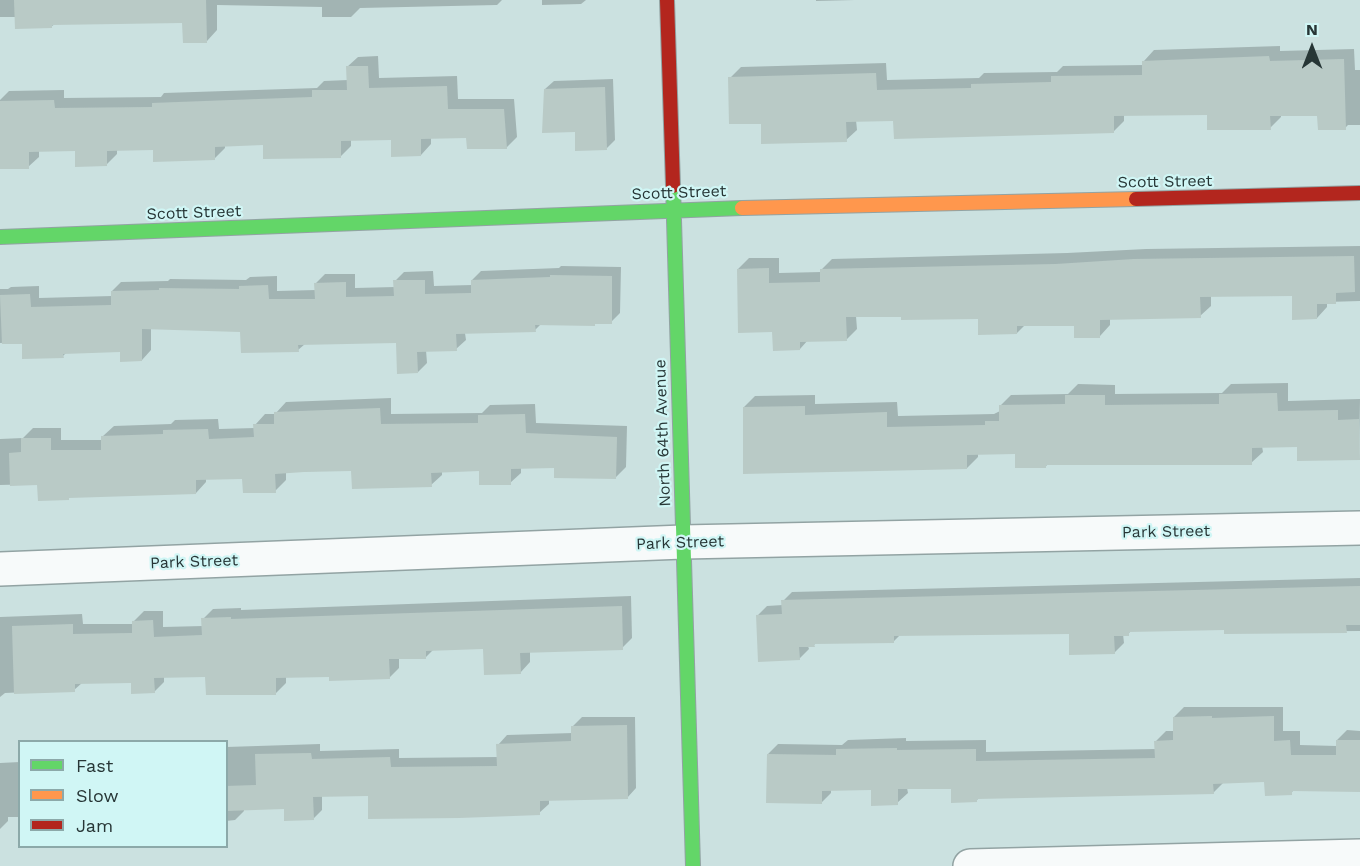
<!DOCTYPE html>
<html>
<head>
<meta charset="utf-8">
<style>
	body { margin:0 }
	#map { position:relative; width:1360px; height:866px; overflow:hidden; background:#cbe1e0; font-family:"Work Sans",sans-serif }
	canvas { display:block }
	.legend { position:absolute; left:18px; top:740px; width:210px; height:108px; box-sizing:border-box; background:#d0f6f5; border:2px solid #8ca9a9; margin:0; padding:8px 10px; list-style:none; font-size:18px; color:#273636 }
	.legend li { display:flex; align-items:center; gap:12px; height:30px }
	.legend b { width:30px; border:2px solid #8ca9a9 }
	.north { position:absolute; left:1282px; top:18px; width:60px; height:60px; -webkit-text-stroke:4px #d0f6f5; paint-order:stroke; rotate:0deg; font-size:16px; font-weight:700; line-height:24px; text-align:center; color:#273636 }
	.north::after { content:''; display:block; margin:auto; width:21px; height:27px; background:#273636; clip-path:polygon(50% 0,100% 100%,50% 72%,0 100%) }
</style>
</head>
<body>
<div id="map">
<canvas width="1360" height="866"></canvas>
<ul class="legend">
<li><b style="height:8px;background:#63d668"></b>Fast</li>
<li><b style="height:8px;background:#ff974d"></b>Slow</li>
<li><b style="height:8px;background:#b3261e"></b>Jam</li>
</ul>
<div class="north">N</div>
</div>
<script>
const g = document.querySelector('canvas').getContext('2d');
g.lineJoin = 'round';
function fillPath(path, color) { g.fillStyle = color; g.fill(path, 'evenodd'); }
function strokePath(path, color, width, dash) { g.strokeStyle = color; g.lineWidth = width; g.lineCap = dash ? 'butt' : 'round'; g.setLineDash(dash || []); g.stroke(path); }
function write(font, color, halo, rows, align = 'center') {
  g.font = font + ' "Work Sans",sans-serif'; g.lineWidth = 4.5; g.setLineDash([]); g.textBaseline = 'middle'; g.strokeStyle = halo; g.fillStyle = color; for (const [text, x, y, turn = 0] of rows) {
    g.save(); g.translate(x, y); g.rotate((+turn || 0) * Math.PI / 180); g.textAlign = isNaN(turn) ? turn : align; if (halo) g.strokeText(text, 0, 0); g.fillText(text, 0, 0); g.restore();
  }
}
fillPath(new Path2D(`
	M0 0H502L497 5 360 8 351 17H322V7L217 5V30L207 41 184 22 55 24 52 26 16 17H0Z
	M542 0H586L581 4 542 5Z
	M816 0H855L816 1Z
	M1280 46V51L1354 49 1355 70H1360V125H1348L1345 128 1319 114 1281 115V117L1270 128 1209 114 1124 115V121L1114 131 895 120H856L857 130 846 140 762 123 730 78 741 67 886 63 887 80 979 78 984 73 1057 72 1063 66 1144 65V61L1154 50Z
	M378 56 379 78 457 76 458 99H514L517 137 506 148 468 136 431 137V144L421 155 392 139H351V146L341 156 264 144 225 145V148L214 159 155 148 117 149V154L106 165 76 150H39V157L28 167 0 168V100L9 91 64 90V98L161 97 164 93 317 88 324 81 348 80 347 67 358 57Z
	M613 79 615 140 607 148 576 131 545 89 554 81Z
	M1360 246V301L1327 302V307L1317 318 1293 294 1211 296V306L1200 316 1110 318V325L1100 336 1075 325H1025L1017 333 979 318 856 316 857 329 846 340H808L800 349 774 331 738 269 749 258H779V273L821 272V270L832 259 1067 253 1146 249Z
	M561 266 621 267 620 313 611 322 541 324 535 330 465 333 466 340 456 349 426 350 427 363 418 372 397 342 305 344 298 350 242 330 151 328V350L142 360 121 351 67 352 63 356 23 342 0 343V289H8L11 287 39 286V298L112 296V291L121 282 168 281 170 279 246 280 250 277 277 276V291L316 290V283L325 274H355V288L395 287V281L404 272 433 271 434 286 472 285V280L481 271 559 268Z
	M1288 383V401L1360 399 1359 458 1299 445 1262 446 1263 452 1251 463H1049L1046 466 1016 453 978 454V457L967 468 744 407 755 396 815 395V404L897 402 898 416 994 414 1000 411V406L1011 395 1068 394 1078 384 1115 385V394L1222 393 1231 384Z
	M391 398V414L482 413 490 405 535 404 536 423 627 426 626 467 615 478 556 466 521 467V473L510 483 480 470 442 471V475L431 485 353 470 286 472V480L275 491 244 477 206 478V482L196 493 39 484 0 485V439L23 438 33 428H61V440H103V436L114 426 171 424 175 420 218 419 219 429 255 428V425L265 414H275L286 402Z
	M1360 578V631L1225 632V628L1132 630 1128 634H1123L1124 643 1114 653 1070 632 901 634 894 641 816 643 814 645 808 646 809 649 799 659 758 615 767 606 783 605V601L792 592Z
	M631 596 632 638 622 648 530 651V662L520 673 485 648 434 649 426 657H399V668L389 678 331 675 286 676V683L276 693 206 676H164V682L154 692 132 681 82 683 74 690 5 693 0 697V617L82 614 83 624H134V621L144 611H163V627L203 626V619L213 609 241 608V610Z
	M1184 707H1283V731H1300V745L1337 746V740L1347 730 1360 731V790L1295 789 1291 793 1266 781 1224 782 1213 793 979 798 976 801 952 787 907 788 908 793 897 803 872 788 831 789V793L821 803 768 754 778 744 842 745 848 740 906 738V741L986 740V752L1156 749V741L1166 731H1175L1174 717Z
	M582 717H635L636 788 627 798 549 799V804L539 813 369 794 322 796V810L313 819 285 807 244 809V811L235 820 226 821V747L320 744V751L399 749V758L498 757V745L507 735 573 733 572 727Z
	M20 762V817H8V821L0 829V763Z`), '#0003');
fillPath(new Path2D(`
	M14 0H206L207 43H183L182 23 52 25V28L15 29Z
	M1269 56 1270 61 1344 59 1346 130H1318L1317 116H1270L1271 130H1207V115L1114 116V133L894 139 893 121 846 122 847 142 761 144V124H729L728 77 876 73 877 90 971 88V84L1051 82V76L1142 75V61Z
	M346 66H368L369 88 447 86 448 109H504L507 149H467L466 138 421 139V156L391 157V140L341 141V158L263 159V145L215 147V160L153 162V150L107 151V166L75 167V151L29 152V169H0V101L54 100 55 108 152 107V103L312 97V90H347Z
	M605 87 607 150 575 151V132L542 133 544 89Z
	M1354 256 1355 292 1336 293V304H1317V319L1292 320V296L1200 297 1201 318 1100 320V338H1074V326H1017V334L978 335V319L901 320V317H846L847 341 800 342V350L773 351 772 332 738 333 737 269 769 268V283L820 282V269L1056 264 1134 259Z
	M550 275 612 276V324H595V326L535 325 536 332 456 334 457 351 417 352 418 373 397 374 396 343 298 345 299 352 241 353 240 332 142 329V361L120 362V352L63 354 64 358 22 359V344H2L0 295 30 294 31 307 111 305V291L159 290V288L239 289V286L268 285 269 299H315L314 283 346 282V297L394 296 393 280H425V294L471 293V280L550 277Z
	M1277 393 1278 411 1338 410V420L1359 419 1360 460 1297 461V447L1252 448V465H1046V468H1015V454L967 455V469L743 474V407L805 406V415L887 412V427L985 425V421H999V405L1065 404V395H1105V405L1219 404V394Z
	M380 408 381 424 478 423V415L525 414 526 433 617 437 616 479 554 478V468L511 469V485H479V471L431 473 432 487 352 489 351 471 304 472 275 474 276 493H243L242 479 196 480V494L69 498V500L38 501 37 485 10 486 9 453 21 452V438H51V450H101V436L163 434V430L208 429 209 439 254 437 253 424H274V412Z
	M1360 586V625H1346L1347 633 1224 634V630L1129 632V636H1114L1115 654 1069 655V634L894 636V643L814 644 815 647H799L800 660 758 662 756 615 782 614 781 600Z
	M622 606 623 650 520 653 521 674 484 675 483 649 426 651V659H389L390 679 329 681V677L276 678V695H206L205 677 154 678 155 693 131 694V683L75 684V692L14 694 12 626 73 624V634L132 633V621L153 620 154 637 202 635 201 618 231 617V619Z
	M1212 716V718L1274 716V741L1290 740 1291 755H1336V740H1360V792L1292 791V795L1265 796 1264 782 1213 784 1214 794 977 799V802L951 803V789H898V805L871 806V790L822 791V804L766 803 767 754 836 755V749L897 748V750L976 749V761L1155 758 1154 741 1173 740V717Z
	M627 725 628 799 540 801V815L459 818 368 819V796L313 797 314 820 284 821V809L226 811V786L256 785 255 754 311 753 312 759 390 757 391 767 497 766 496 744 571 741V726Z`), '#b9cac6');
const street = new Path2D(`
	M0 569 683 542 1360 528
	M970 866 1360 856`);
const fast = new Path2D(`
	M673 186 693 866
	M0 237 742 208`);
const slow = new Path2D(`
	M742 208 1136 199`);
const jam = new Path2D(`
	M667 0 673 186
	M1136 199 1360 193`);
strokePath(street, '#92a3a3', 36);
strokePath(fast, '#92a3a3', 16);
strokePath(slow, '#92a3a3', 16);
strokePath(jam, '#92a3a3', 16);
strokePath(street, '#f7fafa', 33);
strokePath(fast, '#63d668', 14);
strokePath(slow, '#ff974d', 14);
strokePath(jam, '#b3261e', 14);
write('16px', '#273636', '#d0f6f5', [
	["Scott Street",1165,182,-1],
	["Scott Street",679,193,-2],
	["Scott Street",194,213,-2],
	["North 64th Avenue",663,433,-92],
	["Park Street",1166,532,-1],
	["Park Street",680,543,-2],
	["Park Street",194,562,-2]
]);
</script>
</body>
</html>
